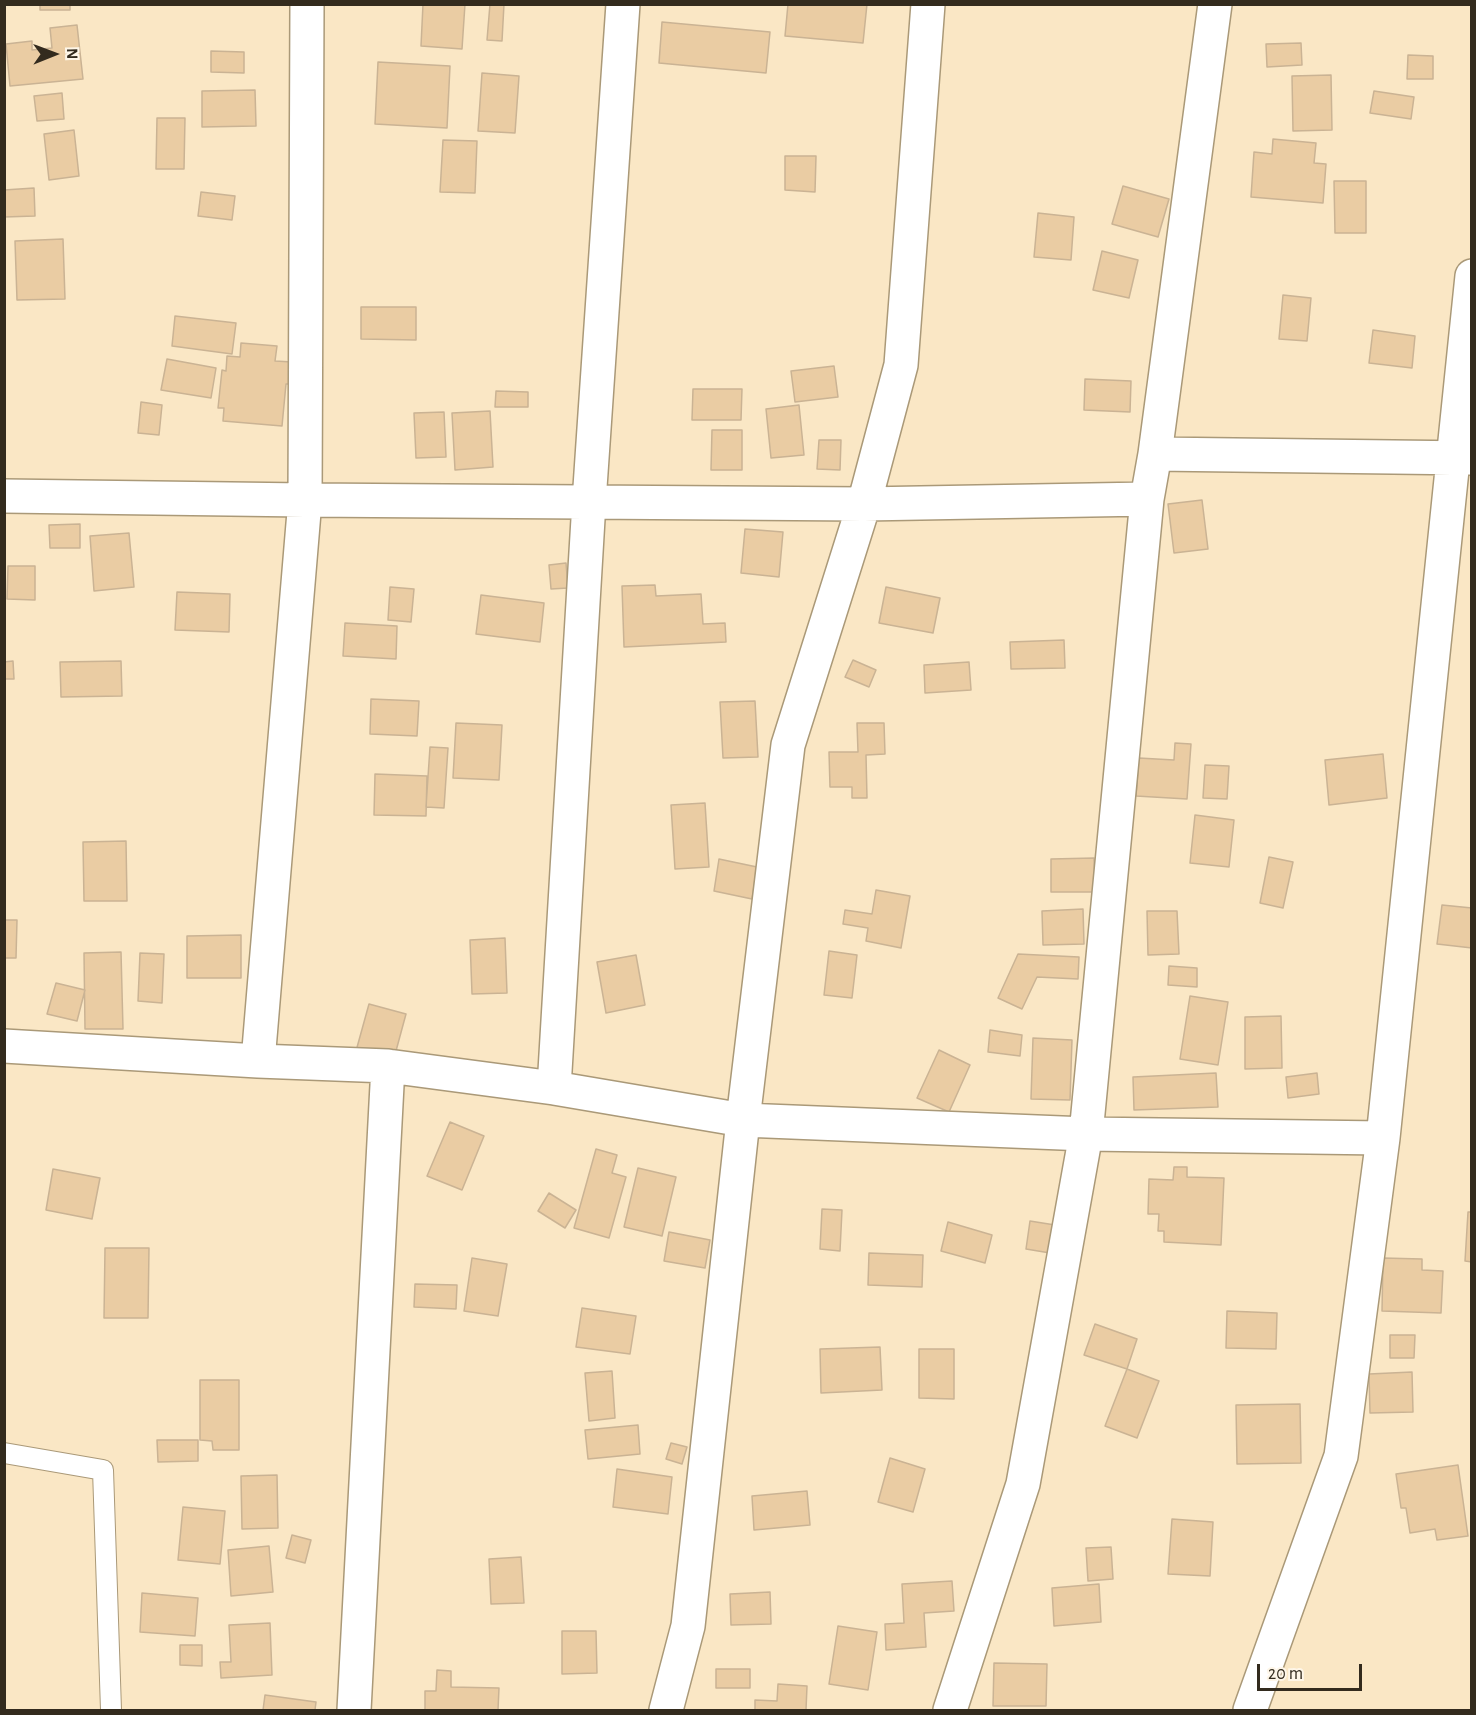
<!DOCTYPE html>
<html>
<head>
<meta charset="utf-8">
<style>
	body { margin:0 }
	#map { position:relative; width:1476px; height:1715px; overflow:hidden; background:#fae7c5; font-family:"Alegreya Sans",sans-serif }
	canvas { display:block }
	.frame { position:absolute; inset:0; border:6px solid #332b1e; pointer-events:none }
	.north { position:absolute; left:24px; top:24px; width:60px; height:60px; -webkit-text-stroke:4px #fef6e8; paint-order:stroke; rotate:89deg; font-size:16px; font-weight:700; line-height:24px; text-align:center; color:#332b1e }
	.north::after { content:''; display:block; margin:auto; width:21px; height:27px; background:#332b1e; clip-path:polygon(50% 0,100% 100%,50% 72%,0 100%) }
	.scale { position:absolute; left:1257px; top:1664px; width:105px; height:27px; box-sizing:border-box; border:3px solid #332b1e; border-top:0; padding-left:8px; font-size:18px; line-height:21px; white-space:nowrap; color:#332b1e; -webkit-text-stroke:4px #fef6e8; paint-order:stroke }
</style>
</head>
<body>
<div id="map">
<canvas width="1476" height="1715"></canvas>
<div class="frame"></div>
<div class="north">N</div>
<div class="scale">20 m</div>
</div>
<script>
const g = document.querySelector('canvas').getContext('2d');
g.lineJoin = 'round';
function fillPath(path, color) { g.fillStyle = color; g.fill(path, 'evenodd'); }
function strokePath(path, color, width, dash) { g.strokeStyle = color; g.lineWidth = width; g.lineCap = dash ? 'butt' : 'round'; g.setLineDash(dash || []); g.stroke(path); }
const building = new Path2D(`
	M40 4H70V10H40Z
	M423 4H465L462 49 421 46Z
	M490 4H504L502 41 487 40Z
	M788 4H867L863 43 785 36Z
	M662 22 770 32 766 73 659 63Z
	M77 25 83 79 10 86 6 44 32 41V50L52 48 50 28Z
	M1301 43 1302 65 1267 67 1266 44Z
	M211 51 244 52V73L211 72Z
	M1408 55 1433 56V79H1407Z
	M378 62 450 66 447 128 375 124Z
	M482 73 519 76 515 133 478 131Z
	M1331 75 1332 130 1293 131 1292 76Z
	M255 90 256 126 202 127V91Z
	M1374 91 1414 97 1411 119 1370 113Z
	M62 93 64 119 37 121 34 96Z
	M157 118H185L184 169H156Z
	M74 130 79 176 49 180 44 134Z
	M1273 139 1316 143 1314 163 1326 164 1323 203 1251 197 1254 152 1272 154Z
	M443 140 477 141 475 193 440 192Z
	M785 156H816L815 192 785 190Z
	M1334 181H1366V233H1335Z
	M1123 186 1169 199 1158 237 1112 224Z
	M34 188 35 216 4 217V190Z
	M201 192 235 196 232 220 198 216Z
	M1038 213 1074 217 1071 260 1034 257Z
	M63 239 65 299 17 300 15 241Z
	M1102 251 1138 260 1129 298 1093 290Z
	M1283 295 1311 298 1307 341 1279 339Z
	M361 307H416V340L361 339Z
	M175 316 236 323 232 354 172 346Z
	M1373 330 1415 336 1412 368 1369 363Z
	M241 343 277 346 275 361 292 362 290 384H286L282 426 223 421 224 408H218L222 370 226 371 227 356 240 357Z
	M167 359 216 368 211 398 161 390Z
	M834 366 838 397 795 402 791 371Z
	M1085 379 1131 381 1130 412 1084 410Z
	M693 389H742L741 420H692Z
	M496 391 528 392V407H495Z
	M141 402 162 405 159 435 138 433Z
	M799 405 804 455 771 458 766 409Z
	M490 411 493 467 455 470 452 413Z
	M444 412 446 457 416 458 414 413Z
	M712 430H742V470H711Z
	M819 440H841L840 470 817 469Z
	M1202 500 1208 549 1174 553 1168 504Z
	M80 524V548H50L49 525Z
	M745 529 783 532 779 577 741 573Z
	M129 533 134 587 94 591 90 536Z
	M566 563 568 588 551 589 549 565Z
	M8 566H35V600L7 599Z
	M655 585 656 596 701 594 703 624 725 623 726 642 624 647 622 586Z
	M390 587 414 589 411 622 388 620Z
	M886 587 940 598 933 633 879 623Z
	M177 592 230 594 229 632 175 630Z
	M481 595 544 603 540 642 476 634Z
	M345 623 397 626 396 659 343 656Z
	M1064 640 1065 668 1011 669 1010 642Z
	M853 660 876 670 869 687 845 677Z
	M13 661 14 679H4V662Z
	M121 661 122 696 61 697 60 662Z
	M969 662 971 690 925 693 924 665Z
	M371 699 419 701 417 736 370 734Z
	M755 701 758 757 723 758 720 702Z
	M456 723 502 725 499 780 453 778Z
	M857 723H884L885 754 866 755 867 798H852V787H830L829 752H858Z
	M1175 743 1191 744 1187 799 1136 796 1139 758 1174 760Z
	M430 747 448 748 444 808 426 807Z
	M1383 754 1387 798 1329 805 1325 760Z
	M1205 765 1229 766 1227 799 1203 798Z
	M375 774 427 776 426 816 374 815Z
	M705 803 709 867 675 869 671 805Z
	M1195 815 1234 820 1229 867 1190 863Z
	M126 841 127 901H84L83 842Z
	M1269 857 1293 862 1283 908 1260 903Z
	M1094 858 1095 892H1051V859Z
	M719 859 757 867 752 899 714 891Z
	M876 890 910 896 901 948 866 941 868 928 843 924 845 910 872 914Z
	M1442 905 1472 908V948L1437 944Z
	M1083 909 1084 944 1043 945 1042 911Z
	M1147 911H1177L1179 954 1148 955Z
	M4 920H17L16 958H4Z
	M241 935V978H187V936Z
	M505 938 507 993 472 994 470 940Z
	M829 951 857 955 852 998 824 995Z
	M121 952 123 1029H85L84 953Z
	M140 953 164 954 162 1003 138 1001Z
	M1018 954 1079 957 1078 979 1037 977 1022 1009 998 998Z
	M636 955 645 1005 606 1013 597 962Z
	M1169 966 1197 968V987L1168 985Z
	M56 983 85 990 77 1021 47 1014Z
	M1190 996 1228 1002 1218 1065 1180 1059Z
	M369 1004 406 1014 393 1062 356 1051Z
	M1281 1016 1282 1068 1245 1069V1017Z
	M990 1030 1022 1035 1020 1056 988 1052Z
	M1033 1038 1072 1040 1070 1100 1031 1099Z
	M939 1050 970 1065 949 1112 917 1098Z
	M1216 1073 1218 1107 1134 1110 1133 1077Z
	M1317 1073 1319 1094 1288 1098 1286 1077Z
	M450 1122 484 1136 462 1190 427 1176Z
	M596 1149 617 1155 612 1173 626 1177 609 1238 574 1228Z
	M1174 1167H1187V1177L1224 1178 1221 1245 1164 1242V1231H1158L1159 1214H1148L1149 1179 1173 1180Z
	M638 1168 676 1177 662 1236 624 1227Z
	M53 1169 100 1178 92 1219 46 1210Z
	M549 1193 576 1210 565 1228 538 1211Z
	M822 1209 842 1210 840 1251 820 1249Z
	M1468 1212H1472V1262L1465 1261Z
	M1030 1221 1055 1225 1050 1253 1026 1249Z
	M948 1222 992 1235 985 1263 941 1251Z
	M669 1232 710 1240 705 1268 664 1261Z
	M105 1248H149L148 1318H104Z
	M869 1253 923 1255 922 1287 868 1285Z
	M472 1258 507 1264 498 1316 464 1311Z
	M1383 1258 1422 1259V1270L1443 1271 1441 1313 1382 1311Z
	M415 1284 457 1285 456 1309 414 1307Z
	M582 1308 636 1316 630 1354 576 1347Z
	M1227 1311 1277 1313 1276 1349 1226 1348Z
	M1095 1324 1137 1339 1127 1369 1084 1355Z
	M1390 1335H1415L1414 1358H1390Z
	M880 1347 882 1390 821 1393 820 1349Z
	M919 1349H954V1399L919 1398Z
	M1127 1369 1159 1381 1137 1438 1105 1426Z
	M612 1371 615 1418 589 1421 585 1373Z
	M1412 1372 1413 1412 1370 1413 1369 1374Z
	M200 1380H239V1450H213L212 1441 200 1440Z
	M1300 1404 1301 1463 1237 1464 1236 1405Z
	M638 1425 640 1454 588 1459 585 1430Z
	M157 1440H198V1461L158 1462Z
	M671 1443 687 1447 682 1464 666 1459Z
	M890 1458 925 1469 913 1512 878 1502Z
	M1458 1465 1468 1536 1437 1540 1435 1529 1410 1533 1406 1508H1401L1396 1474Z
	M617 1469 672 1477 668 1514 613 1507Z
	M277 1475 278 1528 242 1529 241 1476Z
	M807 1491 810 1525 754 1530 752 1496Z
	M183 1507 225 1511 220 1564 178 1560Z
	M1172 1519 1213 1522 1210 1576 1168 1574Z
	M292 1535 311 1540 305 1563 286 1558Z
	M269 1546 273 1592 231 1596 228 1550Z
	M1111 1547 1113 1579 1088 1581 1086 1548Z
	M521 1557 524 1603 491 1604 489 1559Z
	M952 1581 954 1611 924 1613 926 1647 886 1650 885 1624 904 1623 902 1584Z
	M1099 1584 1101 1622 1054 1626 1052 1588Z
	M770 1592 771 1624 731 1625 730 1594Z
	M142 1593 198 1598 195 1636 140 1632Z
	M270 1623 272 1675 221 1678 220 1662H231L229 1625Z
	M838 1626 877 1632 868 1690 829 1684Z
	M562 1631H596L597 1673 562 1674Z
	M180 1645H202V1666L180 1665Z
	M994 1663 1047 1664 1046 1706H993Z
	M716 1669H750V1688H716Z
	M437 1670 451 1671V1687L499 1688 498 1710H425V1691H436Z
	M778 1684 807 1686 806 1710H755V1700L777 1701Z
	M265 1695 316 1702 315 1710H263Z`);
fillPath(building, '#eacca3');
strokePath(building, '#cab394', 1.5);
const service = new Path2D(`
	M4 1453 103 1470 111 1710`);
const minor = new Path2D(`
	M1155 454 1472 458
	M4 496 305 500 864 504 1147 499
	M4 1046 258 1061 388 1066 554 1088 743 1120 1086 1134 1383 1138
	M258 1061 305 500 307 4
	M554 1088 589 502 623 4
	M354 1710 388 1066
	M666 1710 688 1626 743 1120 788 745 864 504 901 365 928 4
	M950 1710 1023 1484 1086 1134 1147 499 1155 454 1215 4
	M1250 1710 1341 1456 1383 1138 1472 276`);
strokePath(service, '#aa9978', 22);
strokePath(minor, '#aa9978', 36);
strokePath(service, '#fff', 20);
strokePath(minor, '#fff', 33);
</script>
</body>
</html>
